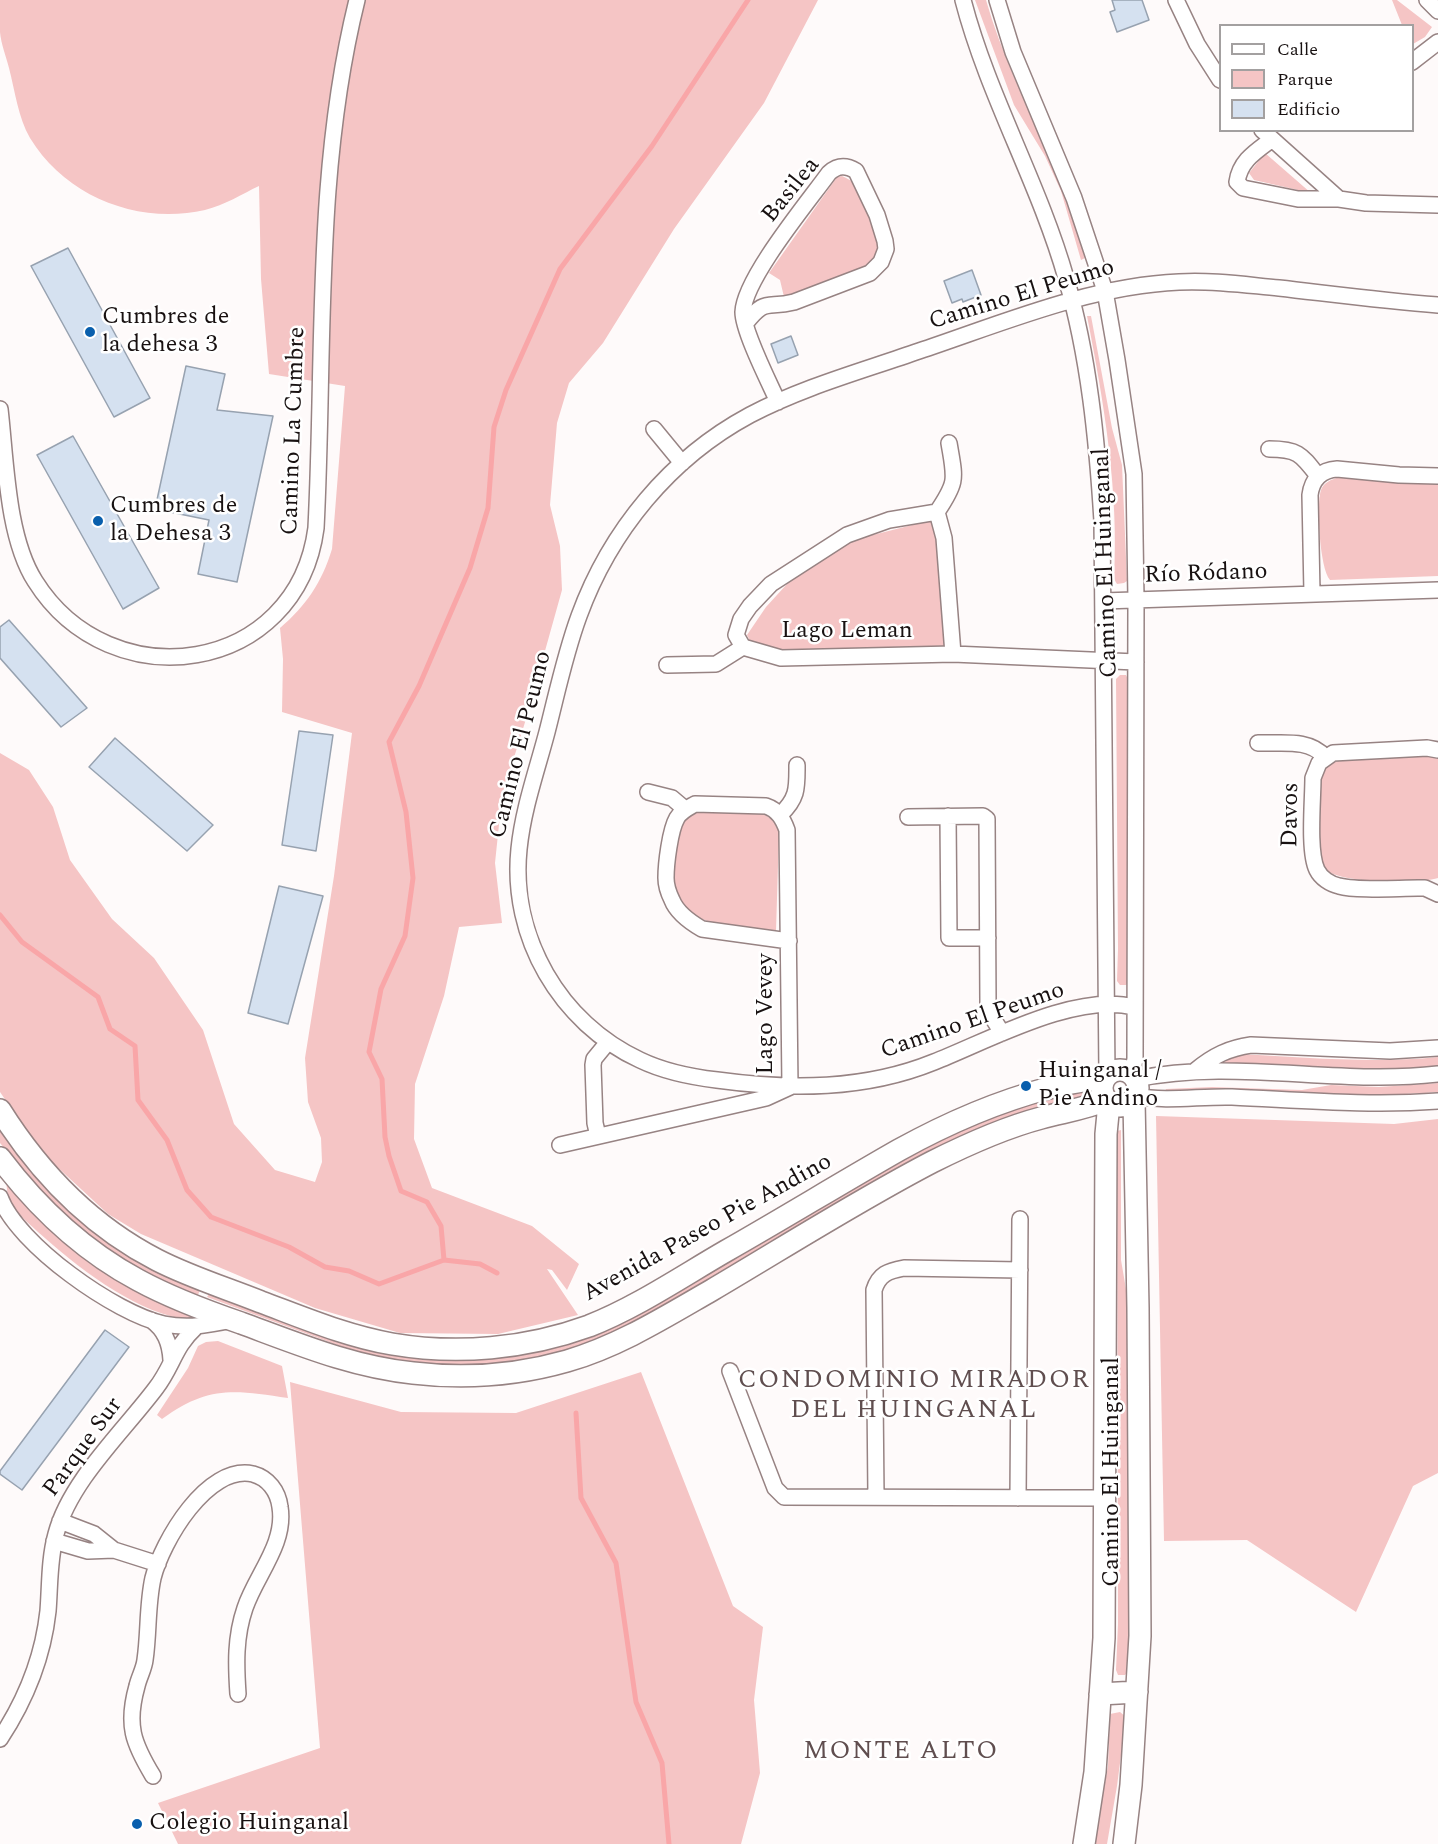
<!DOCTYPE html>
<html>
<head>
<meta charset="utf-8">
<style>
	body { margin:0 }
	#map { position:relative; width:1438px; height:1844px; overflow:hidden; background:#fefafa; font-family:Spectral,serif }
	canvas { display:block }
	.legend { position:absolute; left:1219px; top:24px; width:195px; height:108px; box-sizing:border-box; background:#fff; border:2px solid #a3a0a0; margin:0; padding:8px 10px; list-style:none; font-size:18px; color:#181111 }
	.legend li { display:flex; align-items:center; gap:12px; height:30px }
	.legend b { width:30px; border:2px solid #a3a0a0 }
</style>
</head>
<body>
<div id="map">
<canvas width="1438" height="1844"></canvas>
<ul class="legend">
<li><b style="height:8px;background:#fff"></b>Calle</li>
<li><b style="height:16px;background:#f5c5c5"></b>Parque</li>
<li><b style="height:16px;background:#d5e1f0"></b>Edificio</li>
</ul>
</div>
<script>
const g = document.querySelector('canvas').getContext('2d');
g.lineJoin = 'round';
function fillPath(path, color) { g.fillStyle = color; g.fill(path, 'evenodd'); }
function strokePath(path, color, width, dash) { g.strokeStyle = color; g.lineWidth = width; g.lineCap = dash ? 'butt' : 'round'; g.setLineDash(dash || []); g.stroke(path); }
function write(font, color, halo, rows, align = 'center') {
  g.font = font + ' Spectral,serif'; g.lineWidth = 5; g.setLineDash([]); g.textBaseline = 'middle'; g.strokeStyle = halo; g.fillStyle = color; for (const [text, x, y, turn = 0] of rows) {
    g.save(); g.translate(x, y); g.rotate((+turn || 0) * Math.PI / 180); g.textAlign = isNaN(turn) ? turn : align; if (halo) g.strokeText(text, 0, 0); g.fillText(text, 0, 0); g.restore();
  }
}
fillPath(new Path2D(`
	M0 0H818L764 103 674 229 603 343 569 383 557 423 550 505 560 546 562 590 526 719 502 796 495 863 502 923 459 927 444 996 415 1084 414 1139 432 1188 532 1226 579 1264 567 1290 552 1270 547 1269 578 1315 498 1334 400 1333 315 1308 141 1234 108 1214 41 1152 0 1092V753L29 770 53 807 70 860 112 919 154 958 203 1030 234 1124 275 1170 315 1182 322 1162 321 1138 308 1102 305 1058 334 876 352 733 282 712 283 659 280 628C306 606 322 582 332 549L345 386 269 374 261 279 259 186C242 194 225 205 205 210 138 225 66 197 30 138 18 117 15 91 9 68 6 56 1 44 0 32 0 22 0 11 0 0Z
	M975 0H986C1001 53 1026 103 1048 154 1062 188 1074 223 1085 258L1081 260 1061 191 1045 156 1014 105Z
	M1392 0H1397L1432 27 1425 37 1413 44 1412 26 1402 25Z
	M1265 153 1311 193 1254 180 1249 173Z
	M842 176C846 178 851 180 854 183 865 192 881 239 878 252 875 261 870 265 865 272L784 297 780 280 769 273 837 177Z
	M1087 316H1091L1112 428 1122 465 1127 581 1124 583 1117 584 1114 579C1119 491 1104 403 1087 316Z
	M1339 477 1438 484V576L1330 580C1320 569 1316 505 1321 490 1324 482 1331 480 1339 477Z
	M932 520 938 540 946 647 757 655 747 635 766 607 798 572 849 541Z
	M1120 675H1126L1128 679 1130 981 1126 985H1120L1117 981 1118 949 1116 679Z
	M1428 755 1438 759V878C1421 884 1335 884 1324 868 1318 860 1317 787 1320 776 1321 772 1325 767 1327 764L1342 760Z
	M701 812 762 814C773 818 775 823 779 833L776 931C751 928 712 928 691 913 667 897 672 871 677 846 678 839 679 830 682 824 685 817 693 814 701 812Z
	M1236 1054C1303 1057 1371 1064 1438 1057V1066L1385 1070 1223 1063Z
	M1438 1083V1092C1347 1100 1256 1087 1165 1091L1166 1089 1212 1087 1302 1090 1331 1085 1379 1087Z
	M1094 1085 1098 1091 1094 1097 1042 1108 625 1329 566 1351 532 1359 493 1365 419 1366 362 1354 207 1297 211 1291 344 1340 521 1354 924 1145 1000 1112Z
	M1156 1116 1394 1124 1438 1119V1473L1413 1486 1356 1612 1247 1540 1164 1541Z
	M0 1125 18 1151 201 1287 198 1295 169 1287 118 1259 60 1212 32 1182 0 1143Z
	M1121 1130V1260L1127 1295 1128 1328 1130 1669 1125 1675H1118L1116 1670 1118 1624 1117 1131Z
	M6 1179 204 1317C197 1318 189 1320 182 1319 129 1308 77 1267 38 1232 30 1224 19 1216 12 1206 7 1198 7 1188 6 1179Z
	M218 1341 282 1366 288 1398C235 1390 208 1385 162 1419L157 1415 188 1368 198 1346 206 1342Z
	M641 1372 733 1606 763 1627 754 1700 760 1773 741 1844H178L158 1803 320 1748 290 1382 401 1412 516 1413Z
	M1120 1712 1126 1717 1117 1786 1107 1844H1094L1108 1766 1110 1714Z`), '#f5c5c5');
strokePath(new Path2D(`
	M0 915 22 942 98 997 110 1029 135 1046 138 1100 167 1140 187 1190 211 1217 289 1247 325 1267 349 1271 379 1284 444 1260 480 1264 497 1273
	M444 1260 441 1226 427 1202 401 1191 389 1156 385 1137 382 1079 369 1052 381 989 405 936 413 878 406 812 389 742 419 686 470 568 488 508 494 427 506 390 560 269 652 146 748 0
	M576 1413 581 1498 616 1563 636 1702 662 1763 669 1844`), '#f9a6a8', 5);
const building = new Path2D(`
	M1112 0H1142L1149 20 1117 32 1110 12 1115 10Z
	M68 248 150 398 114 417 31 266Z
	M972 270 981 295 963 302 962 299 952 303 944 281Z
	M791 336 798 355 778 363 771 344Z
	M186 366 225 374 217 410 273 416 237 582 198 574 209 520 155 509Z
	M73 436 159 588 123 609 37 455Z
	M9 620 87 708 61 727 0 658V627Z
	M299 731 333 735 316 851 282 845Z
	M115 738 213 825 187 851 89 767Z
	M279 886 323 896 288 1024 248 1013Z
	M105 1330 129 1347 22 1490 0 1474V1471Z`);
fillPath(building, '#d5e1f0');
strokePath(building, '#97a2b0', 1.5);
const street = new Path2D(`
	M963 0C988 96 1039 183 1066 278 1089 357 1097 440 1102 521L1107 1075
	M997 0 1013 52 1074 198 1105 291 1117 360 1134 474 1136 600 1135 1059 1132 1075
	M1176 0 1197 44 1220 80
	M1427 0 1438 11
	M1412 62 1438 42
	M1262 130 1339 199
	M1271 140C1255 152 1240 161 1237 182L1243 188 1298 199H1339L1366 203 1438 205
	M745 324C766 297 766 309 794 302L870 273 881 262 886 249 885 241 877 215 856 171C846 165 838 165 829 173 808 202 744 279 743 312 743 331 769 382 778 402
	M0 409C6 461 7 537 35 581 111 702 297 674 316 528 325 352 314 173 357 0
	M654 429 682 463
	M1269 449C1298 449 1301 454 1318 476
	M937 512C958 481 955 479 949 443
	M1312 593 1310 495C1312 479 1321 470 1337 469L1399 475 1438 476
	M1103 601 1438 590
	M953 654 944 538 937 512 889 520 847 535 771 584 750 606 741 619 736 635 743 647 781 658 953 654 1136 662
	M667 665 716 664 743 647
	M1258 743C1281 744 1309 738 1325 757
	M1438 750 1427 748 1333 753 1319 763 1313 778C1313 800 1308 852 1317 870 1321 878 1330 884 1339 886 1357 891 1397 888 1418 888H1425L1438 894
	M648 792 672 798 685 809
	M780 815C798 798 797 788 797 765
	M948 816 949 938H988
	M908 817 983 816 987 819 988 1004 994 1020 1002 1033
	M1134 1007C1075 992 988 1041 934 1062 865 1090 790 1090 717 1080 691 1077 665 1072 640 1060 560 1023 510 937 519 849 523 809 537 770 547 732 557 693 565 654 579 616 610 531 670 458 750 415 803 387 862 371 919 351 1003 323 1089 286 1179 282 1212 280 1246 285 1279 288 1332 294 1385 301 1438 305
	M1196 1070C1213 1056 1229 1048 1251 1045L1390 1051 1438 1048
	M1136 1079C1235 1058 1337 1086 1438 1074
	M1136 1096C1167 1102 1200 1096 1232 1097 1301 1100 1369 1106 1438 1101
	M598 1136 595 1123 593 1065 594 1059 608 1042
	M560 1145 766 1098 790 1087 787 830C783 819 778 810 766 806L695 804C688 808 681 811 677 818 670 830 666 864 666 878 666 884 669 894 672 900 677 913 690 922 702 929L789 941
	M0 1197C17 1244 116 1314 164 1324 188 1329 209 1325 232 1320
	M151 1320C165 1330 170 1343 171 1360
	M730 1371 775 1488 784 1497 1105 1498
	M876 1497 874 1290C879 1274 888 1271 904 1268L1020 1270
	M1018 1498 1020 1219
	M60 1521 94 1534 114 1550
	M54 1541 88 1551 114 1550 158 1564
	M0 1739C25 1701 43 1657 48 1611 50 1586 49 1559 56 1534 70 1481 123 1432 156 1388 173 1366 174 1347 196 1327
	M153 1776C133 1743 126 1725 137 1686 139 1677 144 1669 145 1660 149 1633 147 1605 153 1578 162 1542 207 1464 253 1474 268 1478 278 1491 280 1507 286 1544 256 1575 245 1608 235 1637 236 1665 238 1694`);
const secondary = new Path2D(`
	M1102 1088a18 18 0 1 1 36 0a18 18 0 1 1-36 0Z
	M0 1110C39 1172 91 1226 157 1260 190 1277 226 1288 261 1302 304 1318 346 1336 392 1344 457 1355 526 1349 589 1326 637 1307 681 1277 726 1251 784 1218 841 1183 899 1150 946 1124 996 1102 1049 1088 1067 1084 1085 1079 1104 1079
	M0 1158C37 1207 84 1251 138 1280 171 1298 206 1311 241 1323 298 1344 353 1367 413 1373 464 1379 518 1375 567 1361 619 1346 665 1317 712 1290 785 1247 857 1201 932 1162 966 1145 1003 1128 1041 1118 1062 1112 1085 1109 1106 1100
	M1100 1694 1137 1692
	M1084 1844 1095 1772 1104 1638 1106 1134 1109 1103
	M1124 1844 1131 1785 1140 1636 1138 1308 1134 1100`);
strokePath(street, '#978383', 18);
strokePath(secondary, '#978383', 24);
strokePath(street, '#fff', 15);
strokePath(secondary, '#fff', 21);
for (const [x, y, r, color] of [
	[90,332,6,"#095fad"],
	[98,521,6,"#095fad"],
	[1026,1086,6,"#095fad"],
	[137,1824,6,"#095fad"]
]) { const dot = new Path2D(); dot.arc(x, y, r, 0, 2 * Math.PI); g.fillStyle = color; g.fill(dot); strokePath(dot, '#fff', 2); }
write('24px', '#181111', '#fff', [
	["Basilea",792,191,-51],
	["Camino El Peumo",1022,296,-17],
	["Camino La Cumbre",295,431,-88],
	["Camino El Huinganal",1107,563,-92],
	["Río Ródano",1206,575,-2],
	["Lago Leman",847,632],
	["Camino El Peumo",522,745,-76],
	["Davos",1292,815,-89],
	["Lago Vevey",767,1014,-90],
	["Camino El Peumo",973,1022,-19],
	["Avenida Paseo Pie Andino",708,1229,-29],
	["Parque Sur",84,1448,-54],
	["Camino El Huinganal",1113,1472,-90]
]);
write('24px', '#181111', '#fff', [
	["Cumbres de",102,318],
	["la dehesa 3",102,346],
	["Cumbres de",110,507],
	["la Dehesa 3",110,535],
	["Huinganal /",1038,1072],
	["Pie Andino",1038,1100],
	["Colegio Huinganal",149,1824]
], 'left');
g.letterSpacing = '1.5px';
write('26px', '#604e4f', '#fff', [
	["CONDOMINIO MIRADOR",914,1382],
	["DEL HUINGANAL",914,1412],
	["MONTE ALTO",901,1753]
]);
g.letterSpacing = '0px';
</script>
</body>
</html>
